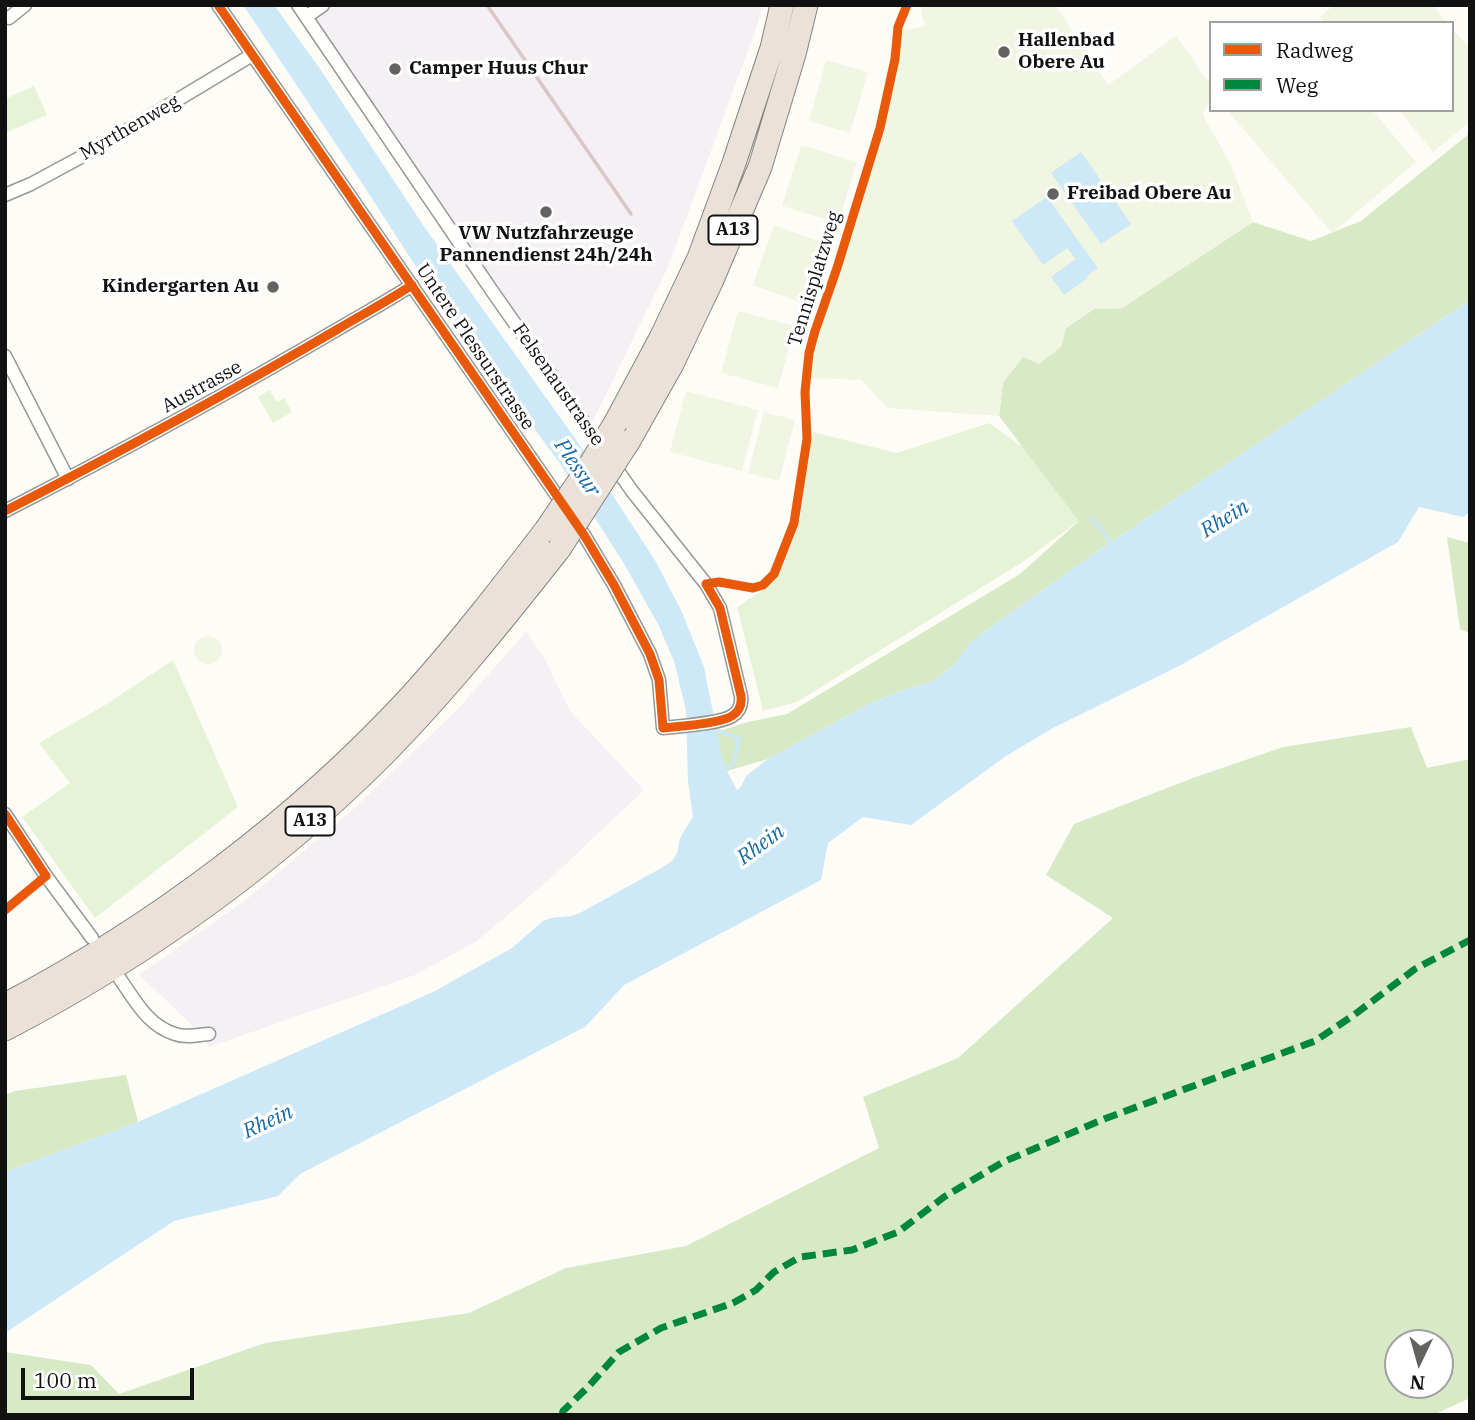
<!DOCTYPE html>
<html>
<head>
<meta charset="utf-8">
<style>
	body { margin:0 }
	#map { position:relative; width:1475px; height:1420px; overflow:hidden; background:#fdfcf7; font-family:"IBM Plex Serif",serif }
	canvas { display:block }
	.frame { position:absolute; inset:0; border:7px solid #111; pointer-events:none }
	.legend { position:absolute; left:1209px; top:21px; width:245px; height:91px; box-sizing:border-box; background:#fff; border:2px solid #a0a0a0; margin:0; padding:9px 12px; list-style:none; font-size:21px; color:#111 }
	.legend li { display:flex; align-items:center; gap:14px; height:35px }
	.legend b { width:35px; border:2px solid #a0a0a0 }
	.north { position:absolute; left:1384px; top:1329px; width:70px; height:70px; box-sizing:border-box; background:#fff; border:2px solid #a0a0a0; border-radius:50%; rotate:185deg; font-size:19px; font-weight:700; line-height:28px; text-align:center; color:#111 }
	.north::after { content:''; display:block; margin:auto; width:24px; height:32px; background:#646362; clip-path:polygon(50% 0,100% 100%,50% 72%,0 100%) }
	.scale { position:absolute; left:21px; top:1368px; width:173px; height:32px; box-sizing:border-box; border:4px solid #111; border-top:0; padding-left:9px; font-size:21px; line-height:24px; white-space:nowrap; color:#111; -webkit-text-stroke:5px #fff; paint-order:stroke }
</style>
</head>
<body>
<div id="map">
<canvas width="1475" height="1420"></canvas>
<div class="frame"></div>
<ul class="legend">
<li><b style="height:9px;background:#e8590c"></b>Radweg</li>
<li><b style="height:9px;background:#00873e"></b>Weg</li>
</ul>
<div class="north">N</div>
<div class="scale">100 m</div>
</div>
<script>
const g = document.querySelector('canvas').getContext('2d');
g.lineJoin = 'round';
function fillPath(path, color) { g.fillStyle = color; g.fill(path, 'evenodd'); }
function strokePath(path, color, width, dash) { g.strokeStyle = color; g.lineWidth = width; g.lineCap = dash ? 'butt' : 'round'; g.setLineDash(dash || []); g.stroke(path); }
function write(font, color, halo, rows, align = 'center') {
  g.font = font + ' "IBM Plex Serif",serif'; g.lineWidth = 7; g.setLineDash([]); g.textBaseline = 'middle'; g.strokeStyle = halo; g.fillStyle = color; for (const [text, x, y, turn = 0] of rows) {
    g.save(); g.translate(x, y); g.rotate((+turn || 0) * Math.PI / 180); g.textAlign = isNaN(turn) ? turn : align; if (halo) g.strokeText(text, 0, 0); g.fillText(text, 0, 0); g.restore();
  }
}
fillPath(new Path2D(`
	M298 5H762L756 29 668 267 589 429Z
	M526 632 543 656 570 711 644 790 551 878 477 941 415 975 209 1047 190 1023 139 975 247 899 349 813 455 712Z`), '#f5f0f3');
fillPath(new Path2D(`
	M34 86 47 115 5 133V99Z
	M270 390 277 402 284 398 292 412 273 423 258 397Z
	M1065 413 1079 521 1024 561 797 702 763 711 737 607 772 584 776 579 792 542 800 520 813 432 897 453 989 423 1021 446Z
	M173 660 238 807 95 918 22 817 70 783 39 743 105 705Z`), '#e7f3d7');
fillPath(new Path2D(`
	M1470 133V300L1098 551 981 634 956 663 932 682 903 690 869 704 768 759 727 771 722 758 716 732 748 722 787 714 1020 574 1079 521 999 416 1003 382 1023 357 1061 347 1066 328 1094 309 1122 308 1253 222 1311 241 1361 221Z
	M1447 537 1470 543V633L1460 629Z
	M1411 727 1427 768 1470 759V1398L1433 1415H5V1352L91 1365 119 1394 265 1343 469 1313 566 1268 686 1246 879 1148 863 1097 958 1058 1113 918 1046 875 1074 824 1193 778 1283 747ZM1398 1343H1440V1385H1398Z
	M126 1075 138 1122 5 1172V1095L15 1091Z`), '#d8eac5');
fillPath(new Path2D(`
	M921 5H1055L1108 85 1176 36 1211 85V97L1203 115 1231 165 1253 222 1122 308 1093 309 1066 328 1061 347 1039 364 1023 357 1003 382 999 416 888 408 861 380 810 378 813 354 818 332 840 269 883 129 896 76 900 31 926 26 921 14Z
	M1334 5H1433L1447 23H1325L1320 17Z
	M1452 28 1470 49V122L1433 152 1399 110H1452Z
	M826 60 868 72 850 133 809 121Z
	M1227 110H1372L1416 162 1332 233Z
	M801 145 857 162 838 223 782 206Z
	M774 225 829 245 808 305 753 285Z
	M738 311 795 326 778 388 721 373Z
	M686 391 758 410 742 471 670 452Z
	M764 412 795 420 779 481 748 473Z
	M194 650a14 14 0 1 1 28 0a14 14 0 1 1-28 0Z`), '#f0f6e1');
fillPath(new Path2D(`
	M243 5H274L318 66 425 228 584 451 656 562 681 610 704 667 722 758 727 771 737 790 741 787 746 776 768 759 869 704 903 690 932 682 956 663 970 643 981 634 1098 551 1470 300V512L1463 517 1419 507 1398 542 1179 666 1053 728 1006 756 911 825 863 817 828 843 821 880 624 985 585 1027 300 1174 278 1196 174 1221 5 1333V1172L138 1122 433 992 512 948 543 921 551 918 572 916 580 913 665 866 673 860 677 853 680 838 693 817 688 781 686 710 674 661 658 624 623 562 559 462 499 381 451 321 360 180Z
	M1081 152 1131 224 1101 244 1051 173Z
	M1047 197 1098 268 1087 276 1088 278 1064 295 1051 277 1076 259 1067 248 1043 265 1012 221Z`), '#cde8f7');
strokePath(new Path2D(`
	M1091 517 1114 546
	M712 731H719L739 738 734 762 724 771`), '#cde8f7', 3.5);
const minor = new Path2D(`
	M218 5 584 535 614 585 650 654 659 680 663 728C680 726 719 724 732 716 740 711 742 704 741 696L720 608 706 584 632 491 490 288 298 5
	M306 17 323 5
	M9 18 25 5
	M5 195 31 184 94 150 252 55
	M5 356 68 479
	M5 511C118 453 229 393 338 329 363 314 388 301 412 285
	M5 814 46 876 92 938
	M120 979C135 1000 148 1026 175 1034 185 1038 198 1035 209 1034`);
const motorway = new Path2D(`
	M616 422 661 338 699 258 734 163 772 48 782 5
	M628 442 672 364 711 282 760 167 794 54 806 5
	M5 1005C153 928 299 818 412 695 460 642 503 586 546 530
	M5 1029C143 957 273 865 383 755 447 690 503 620 559 549`);
strokePath(minor, '#979795', 15);
strokePath(motorway, '#858482', 25);
strokePath(minor, '#fffffe', 12);
strokePath(motorway, '#eae1d8', 23);
strokePath(new Path2D(`
	M487 5 631 214`), '#d9c6c7', 3.5);
const motorwayBridge = new Path2D(`
	M546 530 589 467 616 422
	M559 549 628 442`);
strokePath(motorwayBridge, '#858482', 25, []);
strokePath(motorwayBridge, '#eae1d8', 23);
strokePath(new Path2D(`
	M562 1415 563 1411 588 1387 619 1352 661 1328 733 1303 756 1290 774 1272 800 1257 852 1250 898 1232 944 1197 1003 1162 1104 1119 1315 1041 1354 1015 1415 969 1470 940`), '#00873e', 7, [14, 7]);
strokePath(new Path2D(`
	M218 5 584 535 614 585 650 654 659 680 663 728C680 726 719 724 732 716 740 711 742 704 741 696L720 608 706 584 719 582 753 588 763 585 774 574 794 523 807 439 805 392 809 353 815 331 837 268 880 128 895 59 898 27 907 5
	M5 511C118 453 229 393 338 329 363 314 388 301 412 285
	M5 814 46 876 5 910`), '#e8590c', 9);
for (const [x, y, r, color] of [
	[1004,52,7,"#646362"],
	[395,69,7,"#646362"],
	[1053,194,7,"#646362"],
	[546,212,7,"#646362"],
	[273,287,7,"#646362"]
]) { const dot = new Path2D(); dot.arc(x, y, r, 0, 2 * Math.PI); g.fillStyle = color; g.fill(dot); strokePath(dot, '#fff', 2.5); }
for (const [x, y, w] of [
	[733,230,49],
	[310,821,49]
]) { const box = new Path2D(); box.roundRect(x - w / 2, y - 14.5, w, 29, 5); g.fillStyle = '#fff'; g.fill(box); strokePath(box, '#111', 2); }
write('bold 18px', '#111', null, [
	["A13",733,230],
	["A13",310,821]
]);
write('bold 19px', '#111', '#fff', [
	["Hallenbad",1018,41],
	["Obere Au",1018,63],
	["Camper Huus Chur",409,69],
	["Freibad Obere Au",1067,194],
	["VW Nutzfahrzeuge",546,234,"center"],
	["Pannendienst 24h/24h",546,256,"center"],
	["Kindergarten Au",259,287,"right"]
], 'left');
write('19px', '#111', '#fff', [
	["Myrthenweg",130,128,-30],
	["Tennisplatzweg",815,279,-73],
	["Untere Plessurstrasse",475,347,56],
	["Felsenaustrasse",558,385,55],
	["Austrasse",202,387,-29]
]);
write('italic 21px', '#1768a6', '#fff', [
	["Plessur",577,468,56],
	["Rhein",1225,519,-32],
	["Rhein",761,845,-36],
	["Rhein",268,1122,-25]
]);
</script>
</body>
</html>
